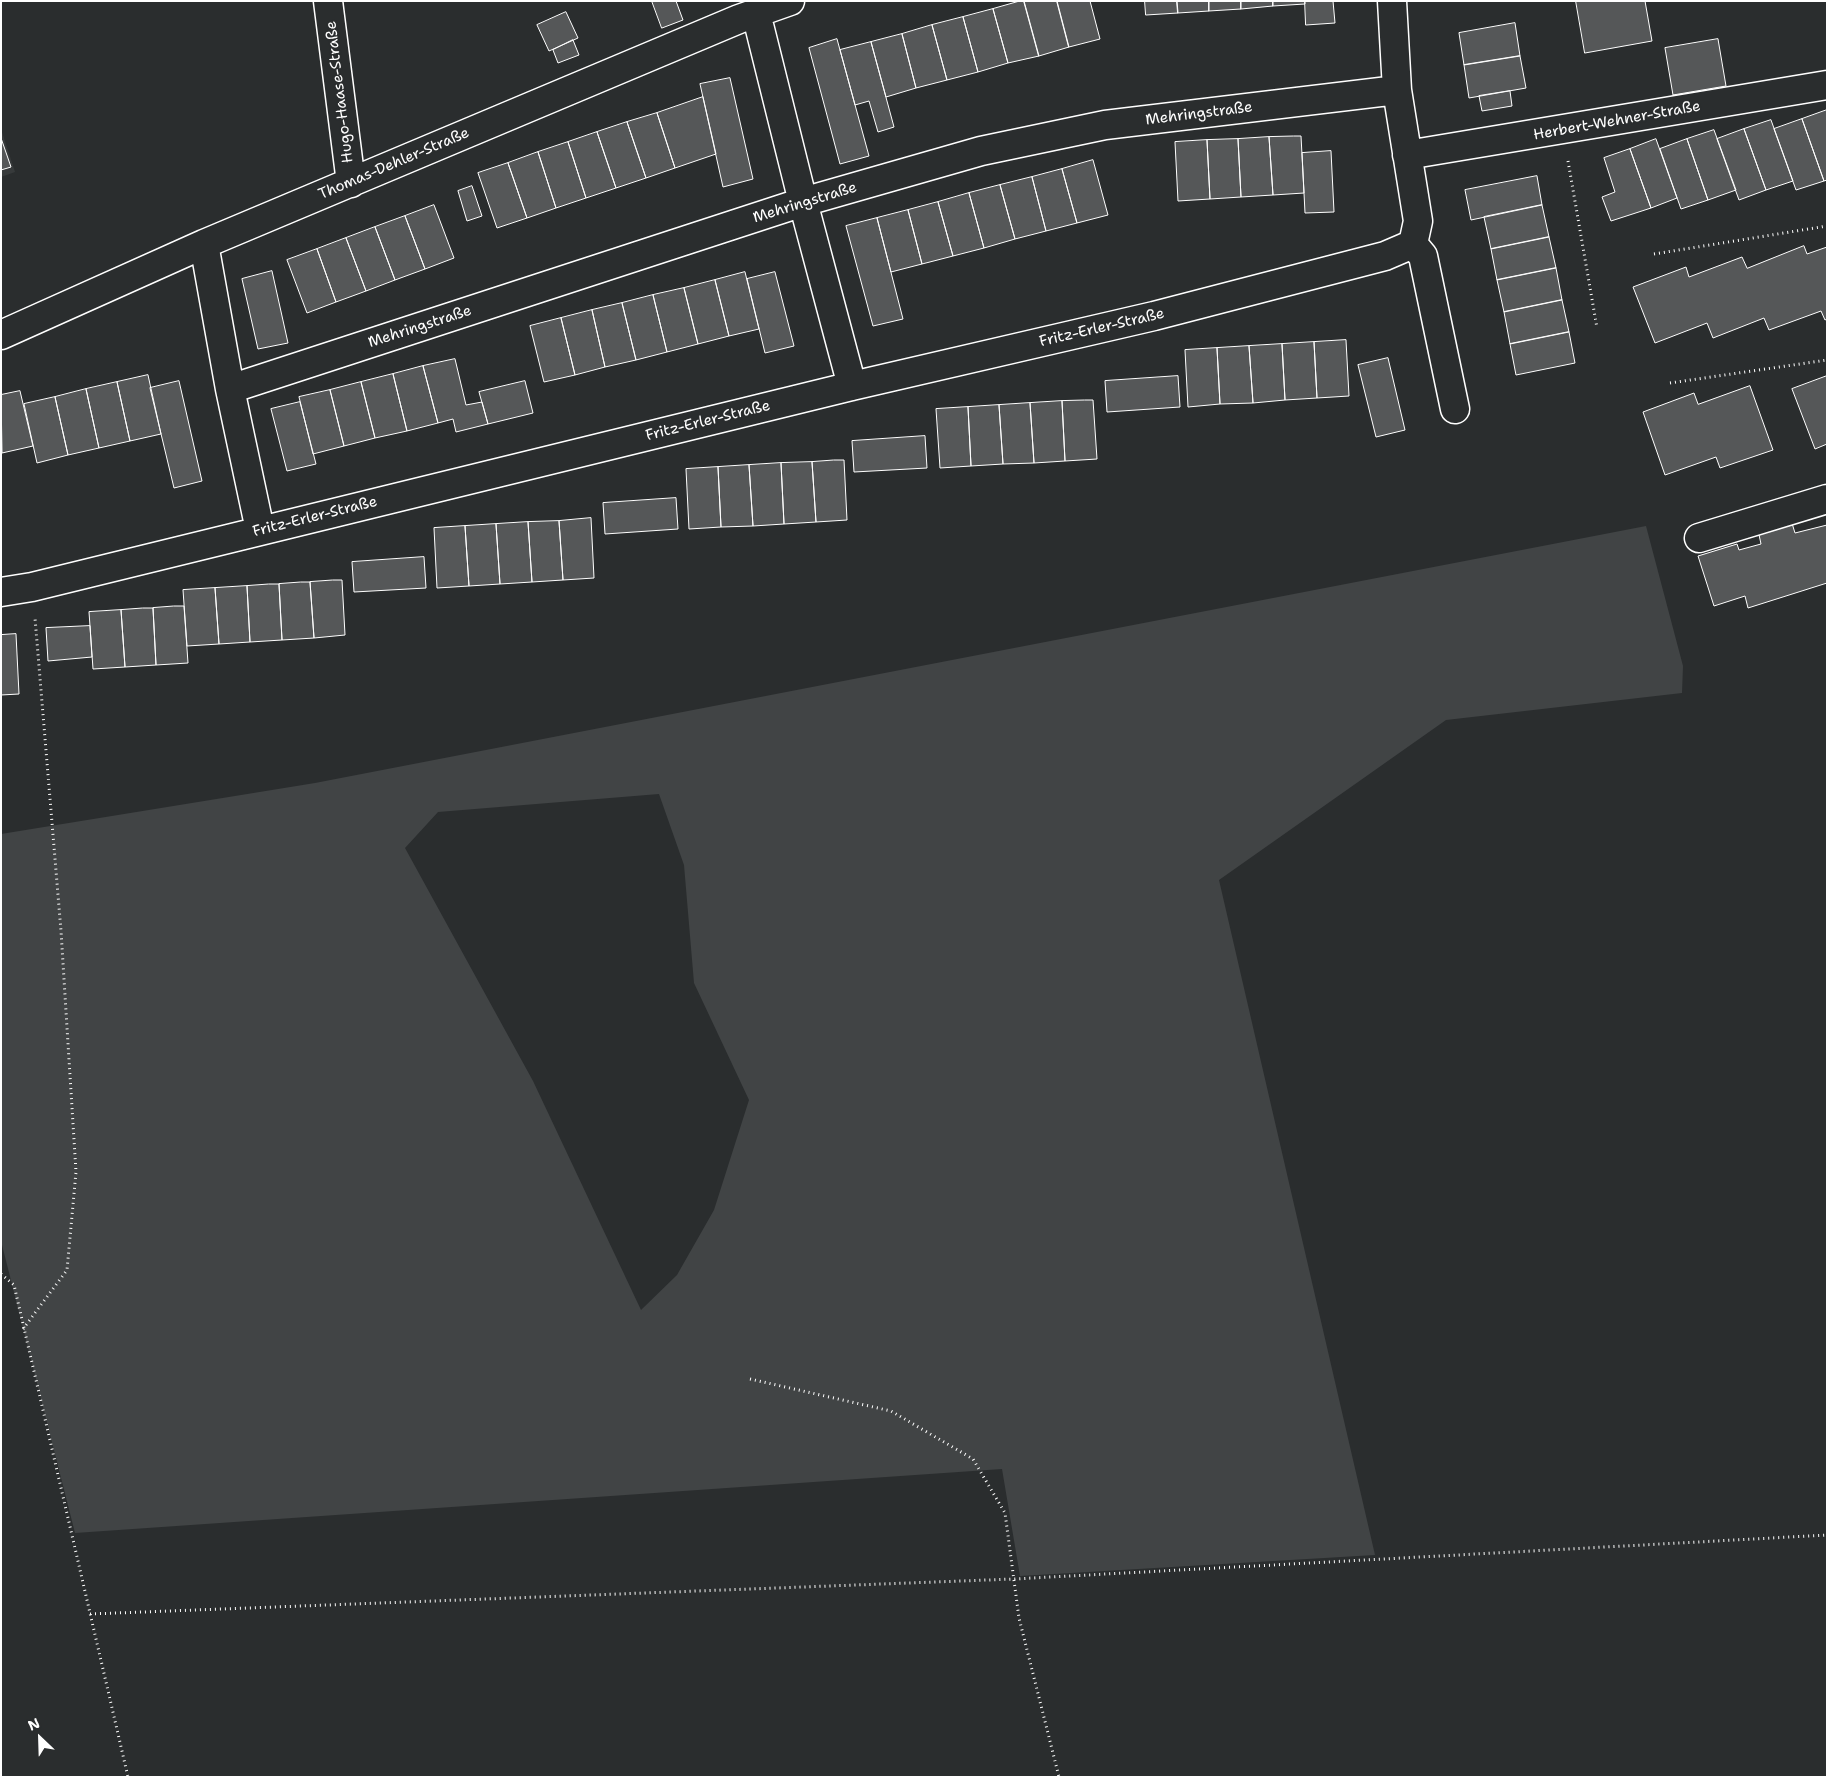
<!DOCTYPE html>
<html>
<head>
<meta charset="utf-8">
<style>
	body { margin:0 }
	#map { position:relative; width:1828px; height:1778px; overflow:hidden; background:#2a2d2e; font-family:"Shantell Sans",sans-serif }
	canvas { display:block }
	.frame { position:absolute; inset:0; border:2px solid #fff; pointer-events:none }
	.north { position:absolute; left:15px; top:1713px; width:50px; height:50px; -webkit-text-stroke:4px #2a2d2e; paint-order:stroke; rotate:336deg; font-size:14px; font-weight:700; line-height:20px; text-align:center; color:#fff }
	.north::after { content:''; display:block; margin:auto; width:18px; height:22px; background:#fff; clip-path:polygon(50% 0,100% 100%,50% 72%,0 100%) }
</style>
</head>
<body>
<div id="map">
<canvas width="1828" height="1778"></canvas>
<div class="frame"></div>
<div class="north">N</div>
</div>
<script>
const g = document.querySelector('canvas').getContext('2d');
g.lineJoin = 'round';
function fillPath(path, color) { g.fillStyle = color; g.fill(path, 'evenodd'); }
function strokePath(path, color, width, dash) { g.strokeStyle = color; g.lineWidth = width; g.lineCap = dash ? 'butt' : 'round'; g.setLineDash(dash || []); g.stroke(path); }
function write(font, color, halo, rows, align = 'center') {
  g.font = font + ' "Shantell Sans",sans-serif'; g.lineWidth = 4; g.setLineDash([]); g.textBaseline = 'middle'; g.strokeStyle = halo; g.fillStyle = color; for (const [text, x, y, turn = 0] of rows) {
    g.save(); g.translate(x, y); g.rotate((+turn || 0) * Math.PI / 180); g.textAlign = isNaN(turn) ? turn : align; if (halo) g.strokeText(text, 0, 0); g.fillText(text, 0, 0); g.restore();
  }
}
fillPath(new Path2D(`
	M1 129 15 172 1 177Z`), '#373a3b');
fillPath(new Path2D(`
	M1646 526 1683 666 1682 693 1446 720 1219 880 1375 1555 1020 1576 1002 1469 75 1533 1 1241V834L315 783ZM659 794 684 865 694 983 749 1100 714 1210 677 1275 641 1310 533 1081 405 848 438 812Z`), '#414445');
const building = new Path2D(`
	M652 1H676L683 20 662 28Z
	M1020 1H1024L1039 56 1008 63 993 9Z
	M1024 1H1057L1069 47 1039 56Z
	M1057 1H1090L1100 39 1069 47Z
	M1145 1H1177L1178 13 1146 15Z
	M1177 1H1209V11L1178 13Z
	M1209 1H1241V9L1209 11Z
	M1241 1H1273V6L1241 9Z
	M1273 1H1305V4L1273 6Z
	M1305 1H1333L1335 23 1306 25Z
	M1576 1H1645L1652 41 1585 53Z
	M993 9 1008 63 978 72 963 17Z
	M566 12 578 38 549 51 537 25Z
	M963 17 978 72 947 80 932 25Z
	M1515 23 1520 56 1464 65 1459 33Z
	M932 25 947 80 916 88 902 34Z
	M902 34 916 88 886 97 871 42Z
	M837 39 869 156 840 164 809 48Z
	M1718 39 1726 86 1673 95 1665 48Z
	M573 40 579 55 558 63 553 50Z
	M871 42 894 127 878 132 869 101 855 105 840 50Z
	M1520 56 1526 88 1469 98 1464 65Z
	M730 78 753 179 723 187 700 84Z
	M1510 91 1512 106 1482 111 1479 96Z
	M703 97 716 154 675 168 657 113Z
	M1827 110V180L1824 181 1802 119Z
	M657 113 675 168 646 178 627 122Z
	M1802 119 1824 181 1796 190 1774 129Z
	M1771 120 1793 181 1766 190 1744 129Z
	M627 122 646 178 616 188 597 132Z
	M1744 129 1766 190 1739 200 1717 139Z
	M1714 130 1736 190 1708 200 1687 139Z
	M597 132 616 188 586 198 568 142Z
	M1294 136H1301L1304 193 1273 195 1269 137Z
	M1269 137 1273 195 1241 197 1238 139Z
	M1 138 11 167 1 170Z
	M1238 139 1241 197 1210 199 1207 140Z
	M1656 139 1677 198 1651 208 1630 149Z
	M1687 139 1708 200 1681 209 1660 149Z
	M1207 140 1210 199 1178 201 1175 142Z
	M568 142 586 198 556 208 538 152Z
	M1630 149 1651 208 1611 221 1602 197 1615 192 1604 158Z
	M1331 151 1334 212 1305 213 1302 153Z
	M538 152 556 208 527 218 508 163Z
	M1093 160 1108 215 1077 223 1062 169Z
	M508 163 527 218 497 228 478 173Z
	M1062 169 1077 223 1046 231 1032 177Z
	M1537 176 1542 205 1471 220 1465 190Z
	M1032 177 1046 231 1015 239 1000 185Z
	M1000 185 1015 239 984 248 969 193Z
	M472 186 482 216 467 221 458 191Z
	M969 193 984 248 953 256 938 202Z
	M938 202 953 256 922 264 908 210Z
	M434 205 454 258 425 269 405 216Z
	M1542 205 1549 237 1491 249 1484 217Z
	M908 210 922 264 891 272 877 218Z
	M405 216 425 269 395 280 375 227Z
	M877 218 903 319 873 326 846 226Z
	M375 227 395 280 366 291 346 238Z
	M1549 237 1556 268 1497 280 1491 249Z
	M346 238 366 291 336 302 317 249Z
	M1804 246 1807 254 1827 247V319L1825 320 1821 311 1769 330 1764 318 1713 338 1707 323 1655 343 1633 287 1686 267 1689 277 1742 257 1747 268Z
	M317 249 336 302 307 313 287 260Z
	M1556 268 1562 300 1504 312 1497 280Z
	M272 271 288 343 258 349 242 279Z
	M745 272 759 329 729 336 715 280Z
	M775 272 794 346 765 353 747 279Z
	M715 280 729 336 698 344 684 288Z
	M684 288 698 344 667 352 653 295Z
	M653 295 667 352 636 360 622 303Z
	M1562 300 1569 332 1510 344 1504 312Z
	M622 303 636 360 605 367 592 310Z
	M592 310 605 367 575 375 561 318Z
	M561 318 575 375 544 382 530 326Z
	M1569 332 1575 363 1516 375 1510 344Z
	M1346 340 1349 396 1317 398 1314 342Z
	M1314 342 1317 398 1285 400 1282 344Z
	M1282 344 1285 400 1253 403 1249 346Z
	M1249 346 1253 403 1220 404 1217 348Z
	M1217 348 1220 404 1188 407 1185 350Z
	M1388 358 1405 430 1376 437 1358 365Z
	M455 359 466 405 482 402 488 424 456 432 453 419 438 423 423 366Z
	M423 366 438 423 407 431 393 374Z
	M393 374 407 431 375 438 361 382Z
	M148 375 161 434 130 441 117 382Z
	M1178 376 1180 407 1107 412 1105 381Z
	M1827 376V444L1815 449 1792 389Z
	M179 381 202 481 174 488 150 388Z
	M525 381 533 413 488 424 479 392Z
	M117 382 130 441 99 448 86 389Z
	M361 382 375 438 344 446 330 390Z
	M1750 386 1773 450 1720 468 1716 457 1665 475 1643 412 1694 393 1698 404Z
	M86 389 99 448 68 455 55 397Z
	M330 390 344 446 313 454 299 397Z
	M20 391 33 446 2 453 1 395Z
	M55 397 68 455 37 463 24 404Z
	M1085 400H1093L1097 459 1065 461 1062 401Z
	M1062 401 1065 461 1034 463 1030 403Z
	M300 402 316 464 287 471 271 409Z
	M1030 403 1034 463 1003 464 999 405Z
	M999 405 1003 464 971 466 968 407Z
	M968 407 971 466 940 468 936 409Z
	M925 436 927 468 854 472 852 441Z
	M834 460H844L847 520 816 522 812 462Z
	M812 462 816 522 784 524 781 463Z
	M781 463 784 524 753 526 749 465Z
	M749 465 753 526 721 527 718 467Z
	M718 467 721 527 689 529 686 469Z
	M676 498 678 529 605 534 603 503Z
	M591 518 594 578 563 580 559 521Z
	M1791 520 1795 533 1827 525V583L1748 608 1745 596 1714 606 1698 556 1737 544 1739 550 1761 544 1758 530Z
	M559 521 563 580 532 582 528 522Z
	M528 522 532 582 500 584 496 524Z
	M496 524 500 584 469 586 465 526Z
	M465 526 469 586 437 588 434 528Z
	M424 557 426 588 354 592 352 562Z
	M333 580H342L345 635 314 638 310 582Z
	M301 582H310L314 638 282 640 279 584Z
	M269 584H279L282 640 250 642 247 586Z
	M247 586 250 642 219 644 215 588Z
	M215 588 219 644 187 646 183 590Z
	M174 606H184L188 663 156 665 153 608Z
	M143 608H153L156 665 125 667 121 610Z
	M121 610 125 667 93 669 89 612Z
	M90 626 92 657 48 661 46 628Z
	M16 634 19 694 1 695V635Z`);
fillPath(building, '#555758');
strokePath(building, '#fff', 1);
const minor = new Path2D(`
	M328 1 351 183
	M1392 1 1397 90 1418 221 1413 244 1423 256 1455 409
	M756 13 803 202 852 386
	M1407 155 1827 85
	M204 244 230 389 260 530
	M1 335 204 244 739 19 790 1
	M230 389 803 202 981 151 1105 125 1397 90
	M1699 538 1827 499
	M1 592 32 587 852 386 1154 316 1385 256 1413 244`);
strokePath(minor, '#fff', 31);
strokePath(new Path2D(`
	M1568 161 1597 328
	M1654 254 1827 226
	M1670 383 1827 360
	M1 1274 14 1285 128 1777
	M23 1329 67 1270 76 1172 61 931 35 618
	M750 1379 891 1411 973 1459 1005 1513 1019 1618 1059 1777
	M90 1614 1014 1579 1827 1535`), '#fff', 3, [1, 4]);
strokePath(minor, '#2a2d2e', 28);
write('15px', '#fff', '#2a2d2e', [
	["Hugo-Haase-Straße",340,92,-97],
	["Mehringstraße",1199,114,-7],
	["Herbert-Wehner-Straße",1617,121,-10],
	["Thomas-Dehler-Straße",394,164,-23],
	["Mehringstraße",805,203,-17],
	["Mehringstraße",420,327,-18],
	["Fritz-Erler-Straße",1102,328,-13],
	["Fritz-Erler-Straße",708,421,-14],
	["Fritz-Erler-Straße",315,517,-14]
]);
</script>
</body>
</html>
